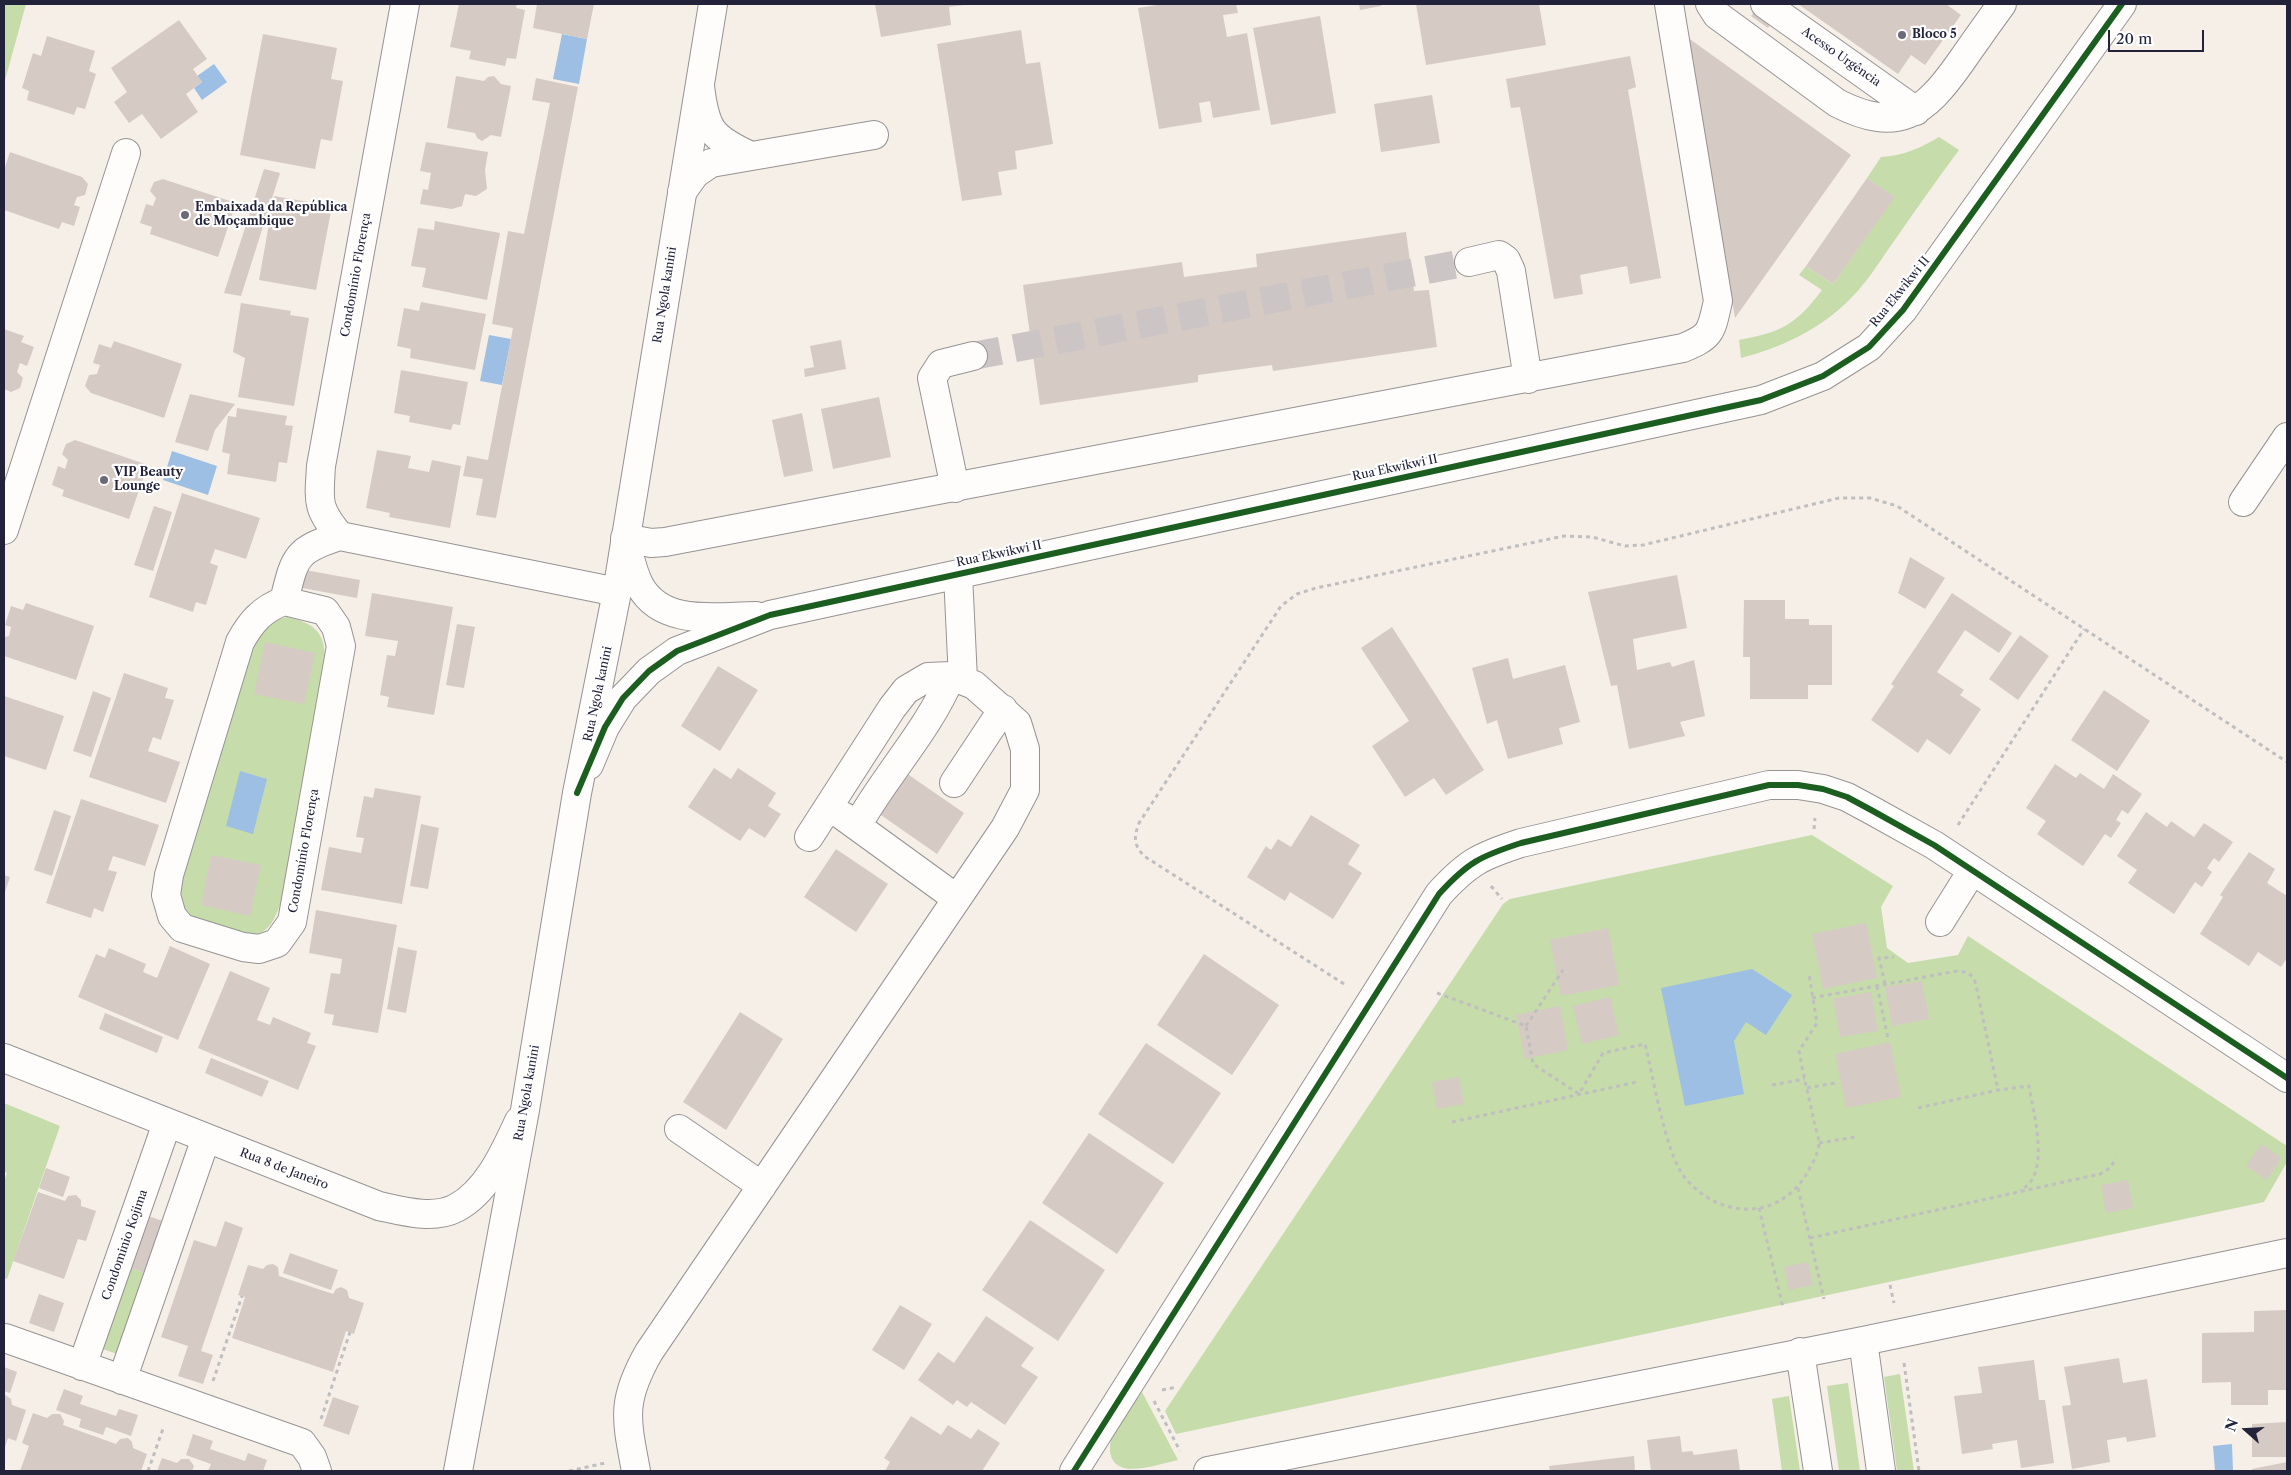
<!DOCTYPE html>
<html>
<head>
<meta charset="utf-8">
<style>
	body { margin:0 }
	#map { position:relative; width:2291px; height:1475px; overflow:hidden; background:#f5efe8; font-family:"Libre Caslon Text",serif }
	canvas { display:block }
	.frame { position:absolute; inset:0; border:5px solid #22223b; pointer-events:none }
	.north { position:absolute; left:2221px; top:1405px; width:50px; height:50px; -webkit-text-stroke:4px #fff; paint-order:stroke; rotate:289deg; font-size:14px; font-weight:700; line-height:20px; text-align:center; color:#22223b }
	.north::after { content:''; display:block; margin:auto; width:18px; height:22px; background:#22223b; clip-path:polygon(50% 0,100% 100%,50% 72%,0 100%) }
	.scale { position:absolute; left:2108px; top:30px; width:96px; height:22px; box-sizing:border-box; border:2px solid #22223b; border-top:0; padding-left:6px; font-size:15px; line-height:18px; white-space:nowrap; color:#22223b; -webkit-text-stroke:4px #fff; paint-order:stroke }
</style>
</head>
<body>
<div id="map">
<canvas width="2291" height="1475"></canvas>
<div class="frame"></div>
<div class="north">N</div>
<div class="scale">20 m</div>
</div>
<script>
const g = document.querySelector('canvas').getContext('2d');
g.lineJoin = 'round';
function fillPath(path, color) { g.fillStyle = color; g.fill(path, 'evenodd'); }
function strokePath(path, color, width, dash) { g.strokeStyle = color; g.lineWidth = width; g.lineCap = dash ? 'butt' : 'round'; g.setLineDash(dash || []); g.stroke(path); }
function write(font, color, halo, rows, align = 'center') {
  g.font = font + ' "Libre Caslon Text",serif'; g.lineWidth = 4.5; g.setLineDash([]); g.textBaseline = 'middle'; g.strokeStyle = halo; g.fillStyle = color; for (const [text, x, y, turn = 0] of rows) {
    g.save(); g.translate(x, y); g.rotate((+turn || 0) * Math.PI / 180); g.textAlign = isNaN(turn) ? turn : align; if (halo) g.strokeText(text, 0, 0); g.fillText(text, 0, 0); g.restore();
  }
}
fillPath(new Path2D(`
	M4 4H26L4 84Z
	M1939 137 1959 150C1936 181 1914 212 1892 244 1878 264 1864 287 1845 304 1816 331 1780 348 1741 358L1739 340C1781 332 1796 325 1822 290L1799 275 1806 266 1833 284 1894 197 1867 178 1881 157C1903 156 1920 148 1939 137Z
	M287 617C313 623 325 631 325 659L281 902C267 943 255 936 219 927 209 924 195 921 188 913 180 903 181 887 181 875L250 648 271 621Z
	M1812 835 1893 886 1881 907 1887 948 1908 963 1958 955 1968 936 2287 1146V1162L2264 1202 1176 1434 1165 1411 1503 904 1510 899Z
	M4 1103 60 1126 7 1279 4 1278V1181L7 1173 4 1171Z
	M127 1267 145 1273 117 1354 100 1348Z
	M1900 1374 1914 1471H1897L1884 1377Z
	M1848 1383 1860 1471H1839L1827 1386Z
	M1142 1392 1178 1460C1162 1464 1145 1469 1129 1469 1121 1468 1113 1464 1111 1456 1105 1432 1129 1410 1142 1392Z
	M1789 1396 1800 1471H1782L1772 1399Z`), '#c6dcab');
fillPath(new Path2D(`
	M562 34 587 39 579 84 553 79Z
	M214 64 227 82 202 100 194 88 202 82 197 76Z
	M489 335 511 339 502 385 480 381Z
	M172 451 217 466 208 495 163 480Z
	M240 771 267 779 253 834 226 826Z
	M1752 969 1792 995 1766 1035 1746 1022 1734 1041 1744 1094 1685 1106 1661 988Z
	M2232 1444 2233 1471H2215L2213 1446Z`), '#9dbfe4');
fillPath(new Path2D(`
	M459 4H517L516 8 525 10 516 59 507 58 505 66 469 59 471 51 450 47Z
	M537 4H594L587 39 533 28Z
	M875 4H964V5L949 7 951 25 881 37Z
	M1164 4H1236L1238 13 1223 15 1227 37 1247 33 1260 110 1213 118 1210 101 1199 103 1202 122 1159 129 1138 8Z
	M1359 4H1381V6L1360 10Z
	M1416 4H1539L1546 45 1426 65Z
	M1759 4H1784L1768 28 1751 16Z
	M1798 4H1946L1961 15 1925 65 1911 55 1898 74Z
	M1320 16 1336 113 1271 125 1253 28Z
	M179 20 207 59 193 69 202 82 186 94 198 112 161 139 142 114 129 123 114 102 127 92 111 68Z
	M1021 30 1026 64 1040 62 1053 144 1015 151 1017 169 998 172 1002 195 962 201 937 44Z
	M263 34 337 48 331 79 343 81 332 141 321 139 315 169 240 155Z
	M47 36 95 51 89 71 96 74 85 109 77 107 74 115 27 100 29 91 22 88 33 53 41 56Z
	M1687 37 1851 155 1735 318Z
	M1630 56 1636 87 1628 90 1661 278 1630 284 1627 266 1580 275 1583 294 1554 299 1520 107 1511 108 1506 79Z
	M456 76 484 81 488 77 494 76 501 84 511 86 501 137 491 135 482 141 477 138 475 133 447 128Z
	M536 78 578 87 496 518 476 515 483 479 463 476 467 456 488 460 513 328 492 324 508 231 524 234 550 103 532 100Z
	M1432 95 1440 143 1381 152 1374 104Z
	M426 142 488 152 485 170 487 189 476 196 465 194 462 206 452 209 420 204 423 189 428 190 431 173 420 171Z
	M10 152 82 177 88 184 85 195 77 197 74 205 80 207 74 226 62 222 59 229 4 210V170Z
	M264 169 280 173 241 296 224 293Z
	M1867 178 1895 197 1833 284 1806 266Z
	M163 179 236 203 218 257 150 234 152 227 140 223 146 204 153 206 156 198 150 191 154 182Z
	M274 196 332 206 316 290 259 280Z
	M435 221 500 233 487 300 422 287 426 268 411 266 418 228 434 230Z
	M1406 232 1414 291 1429 290 1437 347 1273 371 1272 365 1198 375V382L1040 405 1023 285 1182 262 1184 277 1257 267 1256 254Z
	M421 302 486 314 475 370 410 358 411 349 397 346 404 308 419 311Z
	M241 303 291 311 290 315 309 318 294 406 238 397 245 358 233 352Z
	M4 329 24 336 21 342 34 347 27 366 20 363 17 372 23 378 20 388 11 392 4 389Z
	M841 340 846 369 805 377 804 369 814 367 810 346Z
	M114 341 182 364 164 418 91 393 85 386 89 375 97 374 100 365 93 363 99 344 111 348Z
	M401 370 468 382 460 425 453 424 451 430 409 422 410 416 394 413Z
	M190 394 235 404 215 430 208 451 175 442Z
	M879 397 891 457 833 469 821 409Z
	M237 408 287 416 285 425 293 426 287 463 279 462 276 482 227 474 230 454 222 452 228 416 236 417Z
	M802 413 813 471 784 477 772 420Z
	M75 440 148 465 129 519 62 496 64 490 52 485 58 466 65 469 68 460 62 454 66 444Z
	M377 450 411 456 408 468 429 472 432 460 461 466 450 528 389 517 390 513 366 508Z
	M182 493 260 518 246 559 215 549 210 563 218 566 206 605 196 602 193 612 149 597Z
	M154 506 172 512 153 571 134 565Z
	M1910 557 1945 578 1925 609 1898 593Z
	M305 570 360 580 357 598 302 588Z
	M1677 575 1687 628 1633 639 1637 670 1670 662 1672 667 1694 660 1705 716 1680 722 1685 736 1629 749 1617 685 1611 686 1588 592Z
	M372 593 453 607 434 715 387 707 389 697 380 695 387 655 395 656 398 641 365 636Z
	M1952 593 2012 633 1999 653 1965 630 1937 672 1964 690 1960 695 1981 709 1950 755 1927 739 1918 753 1871 720 1894 686 1891 684Z
	M1744 600H1785V619H1809V625H1832V685H1808V699H1750V657H1743Z
	M26 603 94 626 76 680 4 656V637L9 636 11 627 5 625 11 606 23 610Z
	M457 624 475 627 464 688 446 685Z
	M1392 627 1484 770 1446 795 1434 778 1405 797 1372 746 1409 721 1361 648Z
	M2020 635 2049 656 2018 700 1989 679Z
	M265 642 315 653 304 704 254 694Z
	M1508 658 1513 679 1565 665 1580 722 1559 728 1563 744 1508 759 1497 720 1487 724 1472 668Z
	M718 666 758 690 720 751 681 726Z
	M124 673 168 688 165 698 174 700 161 740 153 737 148 751 180 762 166 803 89 777Z
	M2104 690 2150 721 2117 771 2071 740Z
	M93 691 111 698 91 757 73 751Z
	M4 696 64 716 46 770 4 756Z
	M2055 764 2076 778 2080 773 2104 789 2113 774 2142 794 2128 814 2122 810 2116 820 2121 823 2111 838 2105 834 2083 866 2037 834 2046 821 2026 808Z
	M714 768 731 779 738 768 776 793 768 806 781 814 765 838 749 828 740 841 688 807Z
	M906 773 964 813 937 854 878 813Z
	M375 788 421 796 402 904 321 890 329 847 361 853 364 838 356 837 364 796 373 798Z
	M81 799 159 825 145 866 113 856 108 870 117 872 103 912 94 908 91 918 46 903Z
	M54 810 71 816 52 876 34 870Z
	M2146 812 2167 827 2171 821 2194 837 2204 823 2233 842 2219 862 2214 858 2207 868 2212 872 2202 887 2195 882 2174 914 2128 883 2137 870 2117 856Z
	M1311 815 1360 845 1348 864 1362 873 1333 919 1290 892 1285 901 1247 877 1266 846 1271 850 1278 839 1291 847Z
	M421 824 439 828 428 889 410 886Z
	M836 849 888 884 856 932 804 897Z
	M2249 852 2275 869 2267 883 2287 896V958L2281 967 2258 952 2249 966 2200 934 2223 897 2220 895Z
	M211 855 261 865 250 916 201 905Z
	M4 875 10 877 4 895Z
	M316 910 397 925 378 1033 332 1025 334 1015 324 1013 331 973 340 974 342 959 309 953Z
	M1866 923 1877 978 1823 989 1812 934Z
	M1608 928 1619 985 1561 996 1550 940Z
	M170 946 210 964 178 1040 78 997 96 954 105 958 109 948 146 964 143 972 157 978Z
	M398 947 417 951 406 1013 387 1009Z
	M1204 954 1279 1005 1232 1075 1157 1025Z
	M230 971 270 988 257 1020 270 1025 273 1017 311 1033 307 1043 316 1046 298 1090 198 1048Z
	M1922 981 1929 1019 1892 1026 1885 987Z
	M1871 992 1878 1031 1840 1037 1833 999Z
	M1610 997 1619 1035 1582 1044 1573 1006Z
	M1560 1006 1568 1050 1525 1059 1516 1015Z
	M740 1012 783 1039 726 1130 683 1102Z
	M105 1013 163 1037 157 1053 99 1029Z
	M1890 1042 1901 1097 1846 1108 1835 1054Z
	M1146 1043 1221 1093 1173 1164 1098 1114Z
	M211 1058 269 1081 262 1097 205 1073Z
	M1459 1077 1464 1104 1437 1109 1432 1082Z
	M1089 1133 1164 1183 1117 1254 1042 1203Z
	M2261 1144 2281 1158 2267 1180 2246 1166Z
	M46 1168 70 1177 63 1197 39 1188Z
	M2128 1180 2133 1208 2106 1213 2101 1185Z
	M38 1192 65 1201 68 1196 76 1195 81 1200V1206L96 1211 86 1241 78 1239 64 1279 13 1261Z
	M145 1215 163 1221 145 1273 127 1267Z
	M1030 1220 1105 1270 1058 1341 982 1290Z
	M225 1221 243 1228 201 1351 213 1355 203 1384 178 1376 188 1346 161 1337 194 1240 216 1247Z
	M290 1253 338 1270 331 1290 283 1273Z
	M1808 1262 1813 1285 1789 1290 1784 1267Z
	M273 1264 278 1267 279 1276 333 1294 336 1289 341 1287 347 1290 349 1298 364 1303 354 1334 346 1331 333 1372 232 1338 245 1297 238 1295 248 1265 263 1269 267 1265Z
	M39 1294 64 1303 54 1332 29 1323Z
	M900 1305 932 1324 904 1370 872 1350Z
	M2287 1310V1390H2268V1405H2231V1382L2202 1383V1333L2254 1332V1311Z
	M986 1316 1034 1348 1021 1366 1038 1377 1005 1425 971 1402 967 1407 957 1400 953 1405 918 1380 938 1352 954 1363Z
	M2119 1358 2123 1383 2147 1379 2156 1437 2127 1442 2126 1437 2107 1440 2110 1462 2072 1469 2062 1406 2071 1405 2064 1367Z
	M2034 1360 2039 1400H2045L2054 1463 2021 1468 2017 1440 1992 1444 1993 1449 1962 1454 1954 1396 1982 1393 1978 1367Z
	M4 1367 17 1372 10 1393 4 1391Z
	M64 1389 83 1396 80 1404 116 1416 119 1409 138 1415 131 1436 106 1427 103 1435 79 1427 81 1419 56 1410Z
	M4 1394 11 1399 12 1405 26 1410 16 1441 8 1438 4 1450Z
	M333 1397 359 1406 349 1435 323 1426Z
	M33 1413 47 1418 52 1414H60L64 1421 63 1425 116 1444 120 1439 128 1438 132 1442 133 1448 147 1454 141 1471H20L29 1446 22 1443Z
	M911 1416 941 1435 948 1425 971 1439 978 1429 1000 1443 982 1471H885L890 1462 884 1458Z
	M2287 1422V1457H2252V1424Z
	M193 1434 213 1441 210 1449 245 1461 248 1453 267 1460 263 1471H208L211 1464 186 1455Z
	M1680 1436 1682 1452 1692 1451 1694 1455 1737 1449 1740 1471H1651L1647 1440Z
	M1634 1456 1635 1471H1550L1549 1466Z
	M162 1458 177 1463 181 1459H189L194 1466 192 1471H157Z
	M2287 1462V1471H2252V1469Z`), '#d6cac5');
strokePath(new Path2D(`
	M973 356 1469 262`), '#cbc6c5', 28, [28, 14]);
const minor = new Path2D(`
	M1710 4 1717 15 1837 103C1898 134 1924 114 1960 63 1974 43 1988 23 2002 4
	M1765 4 1916 111
	M700 86C705 129 711 138 751 156
	M682 192 695 174 711 163 874 135
	M1469 262 1499 255 1506 260 1511 271 1528 379
	M955 488 932 378 941 364 973 356
	M2243 502 2287 437
	M4 530 126 153
	M340 536 617 592
	M958 574 963 680
	M284 601 325 611 336 627 341 646 292 922 277 943 259 949 243 947 182 928 172 916 166 895 169 875 240 642C251 622 262 609 284 601Z
	M284 601C295 557 295 550 340 536 316 508 319 501 321 466L405 4
	M756 616C717 616 663 627 640 586 632 572 629 553 625 538L651 543 665 542 1683 348C1712 336 1711 332 1718 301L1669 4
	M589 765 605 727 623 698 649 671 677 651 770 615 1761 400 1823 376 1869 347 1903 310 2122 4
	M954 783 1003 709
	M843 816 956 898
	M857 826C886 774 928 731 951 676
	M1940 922 1972 871
	M4 1058 379 1206C402 1211 433 1220 456 1208 488 1191 505 1151 519 1121
	M679 1129 762 1186
	M5 1338 302 1443 312 1457 317 1471
	M1863 1341 1881 1471
	M1800 1352 1818 1471
	M82 1366 167 1123
	M122 1380 206 1138
	M636 1471C626 1418 621 1401 649 1352L1005 828 1025 790V749L1017 723 974 685 951 676 928 677 906 690 892 708 809 837
	M1074 1471 1439 894C1468 862 1481 856 1521 843L1769 785H1798L1823 789 1847 797 1873 811 1934 845 2287 1078
	M1208 1471 1863 1341 2287 1253`);
const major = new Path2D(`
	M458 1471 525 1110 577 793 617 592 713 4`);
strokePath(minor, '#969393', 30);
strokePath(major, '#969393', 30);
strokePath(new Path2D(`
	M1958 825 2084 629
	M1814 829 1815 818
	M1491 886 1502 899
	M1344 984 1144 856C1133 844 1134 837 1139 823L1281 606 1297 594 1316 588 1564 536 1592 537 1625 546 1643 545 1839 498H1870L1897 506 2287 762
	M1885 984 1879 958 1894 957
	M1877 986 1888 1038
	M1437 993 1526 1026 1533 1064 1579 1094 1603 1053 1645 1044C1653 1076 1665 1150 1683 1175 1715 1218 1776 1223 1806 1175 1811 1166 1818 1155 1819 1144 1819 1137 1815 1128 1814 1121 1809 1098 1803 1074 1799 1051L1817 1023 1809 974
	M1812 998 1957 971C1968 972 1973 974 1976 985L1998 1090
	M1526 1026 1563 970
	M1772 1085 1805 1079
	M1807 1088 1835 1083
	M1918 1108 1998 1090 2029 1086C2033 1112 2052 1177 2020 1190
	M1452 1122 1637 1082
	M1819 1143 1855 1137
	M1798 1188 1824 1299
	M1759 1208 1783 1307
	M1810 1238 2100 1174 2110 1168 2116 1158
	M1890 1285 1894 1303
	M1904 1363 1919 1471
	M213 1381 242 1296
	M1162 1390 1177 1387
	M1154 1401 1180 1451
	M321 1419 350 1332
	M148 1471 164 1426
	M569 1471 605 1463`), '#bfbfbf', 3, [4, 4]);
strokePath(minor, '#fefdfc', 28);
strokePath(major, '#fefdfc', 28);
strokePath(new Path2D(`
	M577 793 605 727 623 698 649 671 677 651 770 615 1761 400 1823 376 1869 347 1903 310 2122 4
	M1074 1471 1439 894C1468 862 1481 856 1521 843L1769 785H1798L1823 789 1847 797 1873 811 1934 845 2287 1078`), '#1b5e20', 6);
for (const [x, y, r, color] of [
	[1902,35,5,"#6c6a78"],
	[185,215,5,"#6c6a78"],
	[104,480,5,"#6c6a78"]
]) { const dot = new Path2D(); dot.arc(x, y, r, 0, 2 * Math.PI); g.fillStyle = color; g.fill(dot); strokePath(dot, '#fff', 2); }
write('bold 12px', '#22223b', '#fff', [
	["Bloco 5",1912,35],
	["Embaixada da República",195,208],
	["de Moçambique",195,222],
	["VIP Beauty",114,473],
	["Lounge",114,487]
], 'left');
write('12px', '#22223b', '#fff', [
	["Acesso Urgência",1841,57,35],
	["Condomínio Florença",356,275,-80],
	["Rua Ekwikwi II",1900,292,-51],
	["Rua Ngola kanini",665,295,-81],
	["Rua Ekwikwi II",1395,468,-12],
	["Rua Ekwikwi II",999,554,-12],
	["Rua Ngola kanini",598,694,-78],
	["Condomínio Florença",304,851,-80],
	["Rua Ngola kanini",527,1093,-80],
	["Rua 8 de Janeiro",284,1169,21],
	["Condominio Kojima",125,1245,-71]
]);
</script>
</body>
</html>
